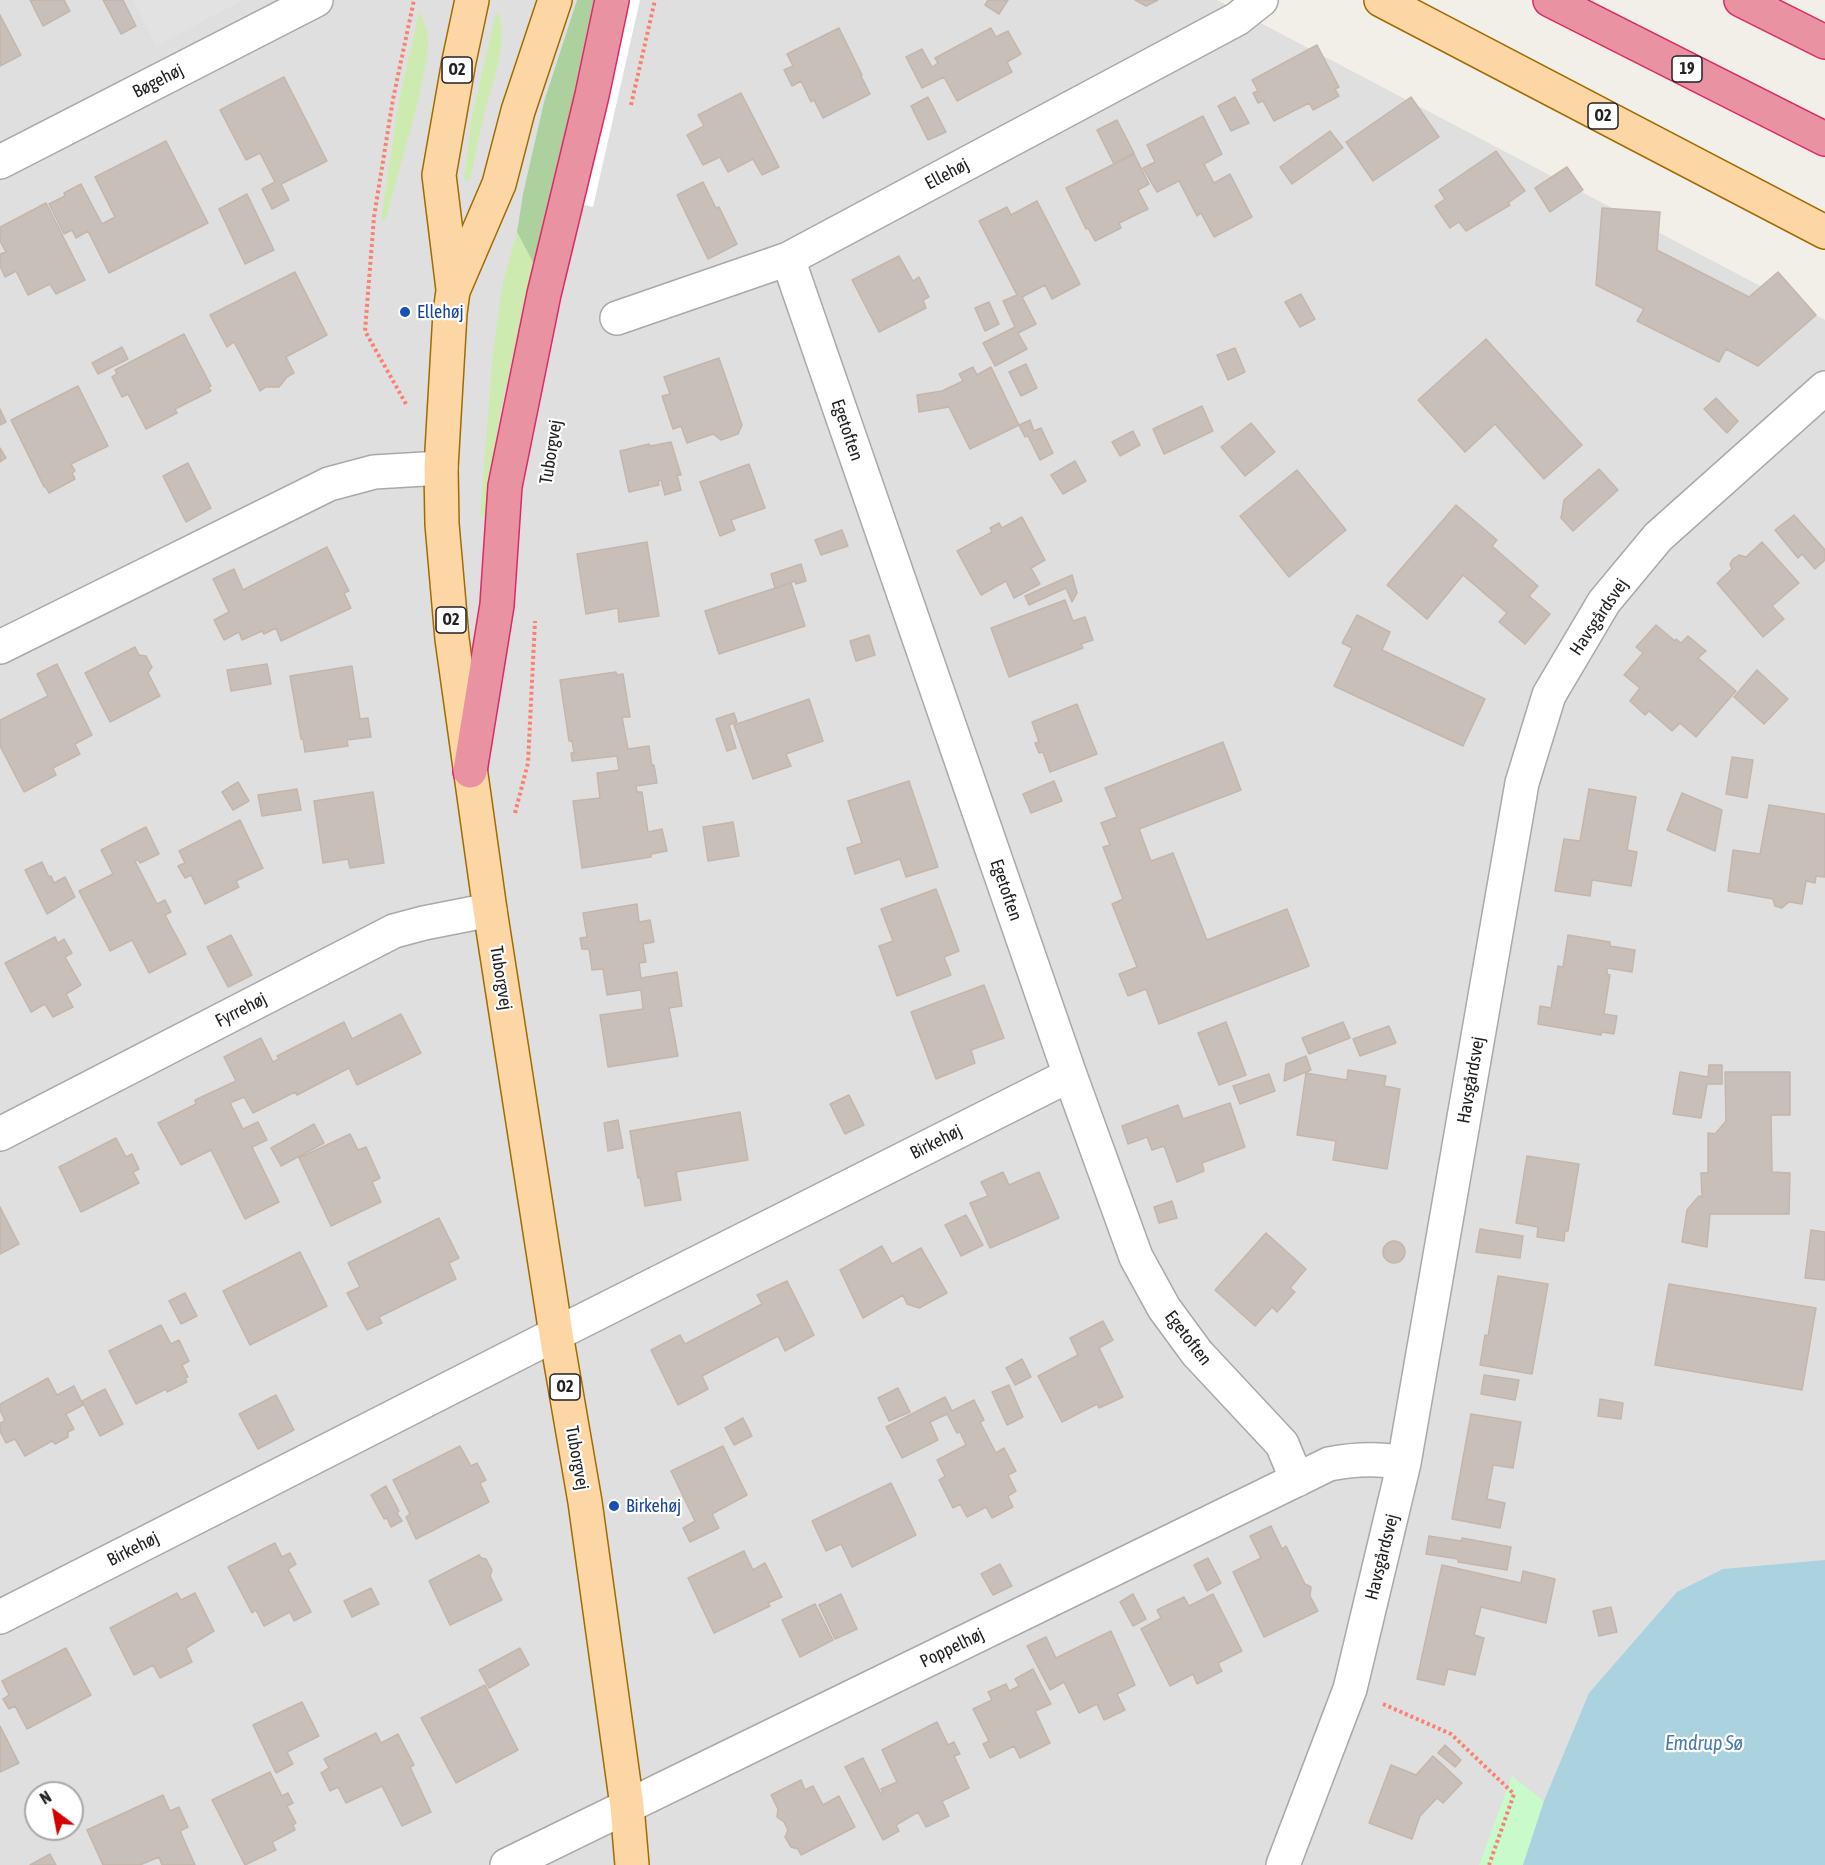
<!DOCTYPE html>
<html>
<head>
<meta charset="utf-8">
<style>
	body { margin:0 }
	#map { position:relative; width:1825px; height:1865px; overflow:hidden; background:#f2efe9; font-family:"Asap Condensed",sans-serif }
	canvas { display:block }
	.north { position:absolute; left:24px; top:1781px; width:60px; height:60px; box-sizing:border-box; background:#fff; border:2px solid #a7a7a7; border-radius:50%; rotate:328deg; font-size:16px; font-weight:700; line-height:24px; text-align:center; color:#222 }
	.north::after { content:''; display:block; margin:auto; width:21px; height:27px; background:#d40000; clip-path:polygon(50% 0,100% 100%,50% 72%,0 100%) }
</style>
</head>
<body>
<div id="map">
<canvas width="1825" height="1865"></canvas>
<div class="north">N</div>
</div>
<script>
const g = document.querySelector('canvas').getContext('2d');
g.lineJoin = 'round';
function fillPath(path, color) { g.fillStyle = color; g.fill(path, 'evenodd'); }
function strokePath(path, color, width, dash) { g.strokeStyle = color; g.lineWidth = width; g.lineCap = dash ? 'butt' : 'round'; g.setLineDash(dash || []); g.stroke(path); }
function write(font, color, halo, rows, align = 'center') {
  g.font = font + ' "Asap Condensed",sans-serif'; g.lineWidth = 4.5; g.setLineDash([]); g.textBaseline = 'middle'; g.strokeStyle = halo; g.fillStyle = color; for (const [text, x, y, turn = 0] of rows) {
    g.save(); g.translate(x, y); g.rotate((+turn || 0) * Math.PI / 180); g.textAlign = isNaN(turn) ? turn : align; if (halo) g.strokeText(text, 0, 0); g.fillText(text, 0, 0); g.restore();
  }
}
fillPath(new Path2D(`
	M0 0H1217L1825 320V1865H0ZM36 1793H72V1829H36Z`), '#e0dfdf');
fillPath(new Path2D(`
	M419 12 427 30 428 44 426 63 416 109 386 219H381L399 101Z
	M498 13C511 37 489 93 483 119 478 139 475 159 470 179L466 182 464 177 472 117 495 16Z
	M517 232 534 264 501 409 485 518 480 515 493 352 503 282Z`), '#cdebb0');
fillPath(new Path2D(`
	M577 0H596L575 94 534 264 517 232 523 194 544 102Z`), '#add19e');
fillPath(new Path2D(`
	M1512 1776 1544 1801 1523 1865H1479Z`), '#c8facc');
fillPath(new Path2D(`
	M133 0H243L156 46Z`), '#e2e2e2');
fillPath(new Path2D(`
	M1825 1560V1865H1523L1544 1801 1589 1693 1677 1592 1723 1569Z`), '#aad3df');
fillPath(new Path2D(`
	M596 0H640L593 207 550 197 575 94Z`), '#fff');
const building = new Path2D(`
	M30 0H64L70 11 43 26Z
	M103 0H123L136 26 121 34Z
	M988 0H1008L999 14 985 5Z
	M1135 0H1158L1146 6Z
	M0 15 21 55 0 66Z
	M839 28 862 75 861 76 870 94 823 118 814 100 811 102 801 81 792 86 784 70 793 66 787 54Z
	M991 28 996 37 1008 31 1021 54 1007 62 1012 72 957 101 944 77 922 88 906 57 922 49 932 67 938 63 935 58Z
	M1317 45 1339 87 1335 89 1339 96 1313 110 1309 103 1274 121 1263 101 1258 103 1253 93 1258 91 1252 80Z
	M284 77 327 161 281 184 289 200 272 209 262 189 275 182 260 153 246 160 220 110Z
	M741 93 779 167 762 175 753 159 728 172 720 157 703 165 687 135 704 126 698 115Z
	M928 97 946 132 928 140 911 106Z
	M1235 97 1249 123 1231 131 1218 106Z
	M1411 97 1439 137 1373 181 1346 142Z
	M1203 116 1222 154 1204 164 1214 183 1230 174 1252 217 1214 237 1201 213 1197 216 1179 181 1157 192 1143 168 1155 162 1147 145Z
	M1117 120 1134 153 1114 164 1097 130Z
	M1330 131 1343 148 1292 184 1280 167Z
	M166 141 208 223 109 273 88 231 76 238 72 230 64 234 49 204 65 196 64 193 81 184 102 224 115 217 95 177Z
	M1496 151 1525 191 1508 203 1510 205 1466 231 1459 222 1450 228 1435 206 1445 199 1439 190Z
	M1134 154 1149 184 1138 190 1148 209 1119 223 1121 228 1095 241 1088 228 1086 229 1066 188Z
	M1567 167 1583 190 1550 212 1535 188Z
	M703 182 716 208 719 207 737 244 708 259 677 195Z
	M247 194 274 250 245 264 219 209Z
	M1037 201 1080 284 1052 299 1045 285 1022 297 1036 324 1018 333 1027 349 995 366 983 343 1015 327 1003 301 1017 295 979 221 1007 207 1011 215Z
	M46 203 85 280 56 294 50 284 28 295 16 271 5 277 0 266V254L6 252 0 241V227Z
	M1602 208 1660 212 1657 250 1749 297 1778 272 1816 315 1758 366 1726 349 1719 362 1637 321 1644 309 1596 285Z
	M899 256 913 281 919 277 929 297 923 300 926 308 879 332 852 280Z
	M295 272 327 335 286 357 294 373 287 377 279 387H266L260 391 234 342 227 347 210 315Z
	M1301 294 1315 319 1300 327 1285 302Z
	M989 302 999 324 985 331 975 308Z
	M184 334 211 386 208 387 211 391 175 409 177 413 146 429 128 394 122 397 112 377 117 374 115 370Z
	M1486 339 1582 445 1544 479 1495 424 1465 452 1418 400Z
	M122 347 128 359 98 374 92 363Z
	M1235 348 1245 372 1228 380 1217 355Z
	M719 358 742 425 738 434 721 440 713 434 687 443 681 426 673 429 662 396 670 394 664 377Z
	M1026 364 1037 388 1021 396 1009 372Z
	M973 367 977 375 991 367 1019 425 970 449 949 407 919 412 917 395 942 391 963 381 959 374Z
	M78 386 108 446 71 464 75 471 72 473 75 479 49 493 45 486 44 487 11 420Z
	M1716 398 1738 421 1727 433 1704 409Z
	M1202 406 1213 431 1164 454 1153 429Z
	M0 409 6 422 0 425Z
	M1030 420 1034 431 1041 428 1053 453 1040 460 1028 436 1025 437 1019 425Z
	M1251 423 1275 452 1245 476 1221 447Z
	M1133 431 1140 445 1120 456 1112 442Z
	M671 442 681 475H677L681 490 665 495 661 480 658 481 659 485 629 492 620 451 649 444 650 446Z
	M0 448 6 458 0 462Z
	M1075 461 1086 481 1063 494 1051 475Z
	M188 463 211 508 186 522 163 476Z
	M749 464 765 508 731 520 735 530 720 536 700 482Z
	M1599 469 1618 490 1573 531 1561 518 1564 500Z
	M1297 470 1346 530 1289 577 1240 516Z
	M1456 505 1497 540 1492 546 1538 586 1529 596 1550 614 1525 644 1499 622 1507 613 1463 575 1427 619 1387 585Z
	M1794 515 1825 550V560L1815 569 1802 554 1798 558 1775 530Z
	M1022 517 1045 560 1031 568 1040 584 1014 598 1006 581 981 595 957 551 992 532 990 528 999 523 1002 528Z
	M842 530 848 546 821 555 815 540Z
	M647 542 659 616 619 622 618 608 586 614 577 554Z
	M1762 542 1799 583 1772 606 1784 619 1763 637 1717 583 1732 569 1730 564 1733 559 1739 555 1746 557Z
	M327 547 349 591 344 593 351 608 281 641 276 628 264 634 262 631 242 640 239 632 224 640 214 620 229 612 213 579 234 569 243 590Z
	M801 564 806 581 796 584 795 581 775 588 771 574Z
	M1072 575 1077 593 1072 602 1066 588 1029 605 1025 596Z
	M791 583 805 626 719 654 705 611Z
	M1065 600 1073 621 1085 617 1093 640 1081 644 1083 648 1009 677 991 628Z
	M1357 615 1390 632 1382 650 1485 699 1463 746 1334 686 1352 648 1342 643Z
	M1656 625 1675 641 1676 639 1681 643 1688 636 1706 651 1698 658 1736 691 1696 737 1680 723 1672 731 1649 711 1645 715 1630 701 1640 688 1624 675 1643 653 1636 647Z
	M869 635 875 655 856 661 850 641Z
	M135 647 139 655 146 656 152 667 148 673 160 696 110 722 85 673Z
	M57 664 92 735 75 744 80 754 53 768 56 775 24 792 0 746V720L48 696 37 674Z
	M267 664 271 684 231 691 227 670Z
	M352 666 360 719 368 718 371 737 347 740 348 746 305 752 303 739H301L290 676Z
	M1757 670 1788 699 1764 724 1734 697Z
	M616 672 617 675 623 674 630 717H622L628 749 649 746 652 766 654 765 657 783 636 786 637 792H642L648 832 662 829 667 851 651 854V857L582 868 573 801 600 798 597 773 619 770 617 756 572 761 571 753H574L572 741H569L560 680Z
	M809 699 823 741 786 754 791 766 753 779 734 725Z
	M1077 704 1097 754 1050 772 1043 752 1039 753 1035 743 1039 742 1032 722Z
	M734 713 737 722 729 725 736 748 727 751 716 719Z
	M1223 742 1241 790 1139 829 1151 861 1173 853 1207 940 1287 909 1309 966 1159 1024 1146 989 1128 996 1119 974 1137 967 1112 904 1123 899 1103 847 1110 845 1101 823 1117 817 1105 788Z
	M1732 757 1753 760 1747 798 1726 794Z
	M909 781 938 867 906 877 900 859 855 874 847 848 862 843 848 801Z
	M1054 781 1062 801 1031 813 1023 794Z
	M238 782 249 801 233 810 222 792Z
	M297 789 301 810 262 816 258 795Z
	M1589 789 1636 797 1627 850 1637 852 1631 886 1592 880 1590 896 1555 891 1564 839 1580 841Z
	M373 792 384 863 350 868 348 859 323 863 314 801Z
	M1682 793 1722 810 1715 851 1667 830Z
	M1769 805 1825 814V877L1816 876 1815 883 1806 881 1802 904 1789 902 1782 908 1775 906 1773 899 1728 891 1733 850 1760 854Z
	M240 820 263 868 236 881 239 887 205 904 191 875 185 878 178 866 185 863 179 851Z
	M733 822 739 856 708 861 703 827Z
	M146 827 159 854 140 863 138 860 135 861 157 904 165 900 171 912 165 915 186 954 149 973 132 940 110 951 79 891 113 874 101 850Z
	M42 862 49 877 51 876 54 883 65 877 75 897 47 914 25 870Z
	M936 889 959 951 944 957 951 975 897 996 879 946 893 941 881 909Z
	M637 904 639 922 650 920 654 942 643 944 646 962 639 963 641 978 677 972 682 1006 669 1008 678 1056 608 1067 600 1015 643 1009 641 990 607 995 603 969 592 970 589 949H582L580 938 587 937 583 913Z
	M231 935 252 975 228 987 207 947Z
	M1568 935 1610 942V946L1635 950 1632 972 1607 968V974L1610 975 1604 1014 1617 1016 1614 1034 1602 1032 1601 1035 1538 1024 1540 1006 1551 1008 1558 966 1563 967Z
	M55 937 58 943 64 939 72 953 65 957 81 985 66 994 73 1007 53 1017 45 1004 31 1012 5 963Z
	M984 985 1004 1038 971 1050 975 1063 936 1079 911 1012Z
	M401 1014 421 1053 357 1085 349 1068 297 1095 295 1092 253 1113 244 1097 230 1103 243 1129 258 1122 267 1140 252 1147 279 1202 245 1219 211 1150 181 1165 158 1123 196 1104 195 1100 236 1081 224 1057 261 1038 273 1062 279 1059 277 1056 344 1022 352 1039Z
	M1226 1022 1246 1075 1219 1085 1198 1033Z
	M1343 1022 1350 1038 1309 1054 1302 1038Z
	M1389 1026 1396 1043 1360 1056 1353 1039Z
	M1306 1056 1311 1070 1284 1081 1286 1064Z
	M1709 1065H1722V1084H1707L1701 1118 1673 1114 1680 1072 1708 1077Z
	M1348 1070 1386 1076 1384 1086 1400 1089 1387 1169 1333 1160 1336 1141 1297 1135 1306 1073 1347 1080Z
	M1725 1072H1790V1115H1771L1772 1172 1790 1173 1789 1214H1710L1707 1247 1682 1242 1687 1210 1699 1196 1702 1197 1701 1173H1708V1133L1715 1134 1726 1121Z
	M1269 1074 1275 1091 1240 1104 1233 1086Z
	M849 1095 864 1125 845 1134 830 1104Z
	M1230 1103 1245 1147 1202 1163 1204 1171 1177 1182 1164 1146 1152 1150 1147 1137 1128 1144 1122 1126 1178 1105 1183 1119Z
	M740 1112 748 1160 676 1172 681 1200 645 1206 640 1177 638 1178 630 1131Z
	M618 1120 623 1148 608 1151 604 1123Z
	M314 1124 324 1143 281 1166 271 1148Z
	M350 1134 358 1150 366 1147 380 1178 372 1182 381 1202 331 1226 299 1158Z
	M116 1138 126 1157 132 1154 139 1169 133 1172 139 1183 81 1212 59 1167Z
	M1527 1156 1579 1164 1568 1231H1565L1564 1241 1537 1237 1538 1227 1516 1223Z
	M1003 1172 1009 1185 1039 1172 1059 1218 990 1248 970 1203 988 1196 981 1182Z
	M1172 1201 1177 1218 1159 1223 1154 1207Z
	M0 1207 19 1244 0 1254Z
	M966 1215 983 1245 961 1256 945 1225Z
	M439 1218 459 1258 449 1263 456 1279 379 1317 382 1323 367 1330 347 1293 360 1287 348 1263Z
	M1480 1229 1523 1236 1520 1258 1476 1252Z
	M1811 1230 1825 1232V1280L1805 1278Z
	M1266 1233 1306 1269 1290 1288 1295 1292 1277 1312 1272 1307 1255 1326 1215 1290Z
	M1383 1252a11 11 0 1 1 22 0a11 11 0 1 1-22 0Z
	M882 1246 892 1264 921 1248 947 1293 919 1308 907 1304 903 1295 863 1318 840 1270Z
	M300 1252 327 1306 250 1345 223 1291Z
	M1498 1276 1548 1284 1532 1374 1480 1365 1485 1335 1488 1336Z
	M787 1281 814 1335 785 1351 778 1336 702 1376 708 1389 678 1405 651 1350 680 1335 685 1344 762 1304 757 1295Z
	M1669 1284 1816 1308 1802 1390 1655 1365Z
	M185 1293 197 1316 181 1324 169 1301Z
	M1103 1321 1113 1340 1099 1348 1123 1397 1099 1408 1097 1404 1062 1422 1038 1376 1078 1355 1070 1338Z
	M161 1325 171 1344 179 1340 189 1361 182 1365 188 1377 185 1378 187 1382 167 1392 166 1389 136 1404 109 1351Z
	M1022 1359 1031 1377 1015 1385 1006 1368Z
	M1484 1375 1519 1380 1515 1400 1481 1394Z
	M48 1378 57 1395 74 1386 83 1405 66 1414 74 1429 68 1432V1437L55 1444 52 1441 25 1456 15 1439 6 1443 0 1431V1423L5 1421 0 1410V1404Z
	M1009 1385 1023 1417 1007 1425 992 1392Z
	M898 1388 910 1412 889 1421 878 1398Z
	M105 1389 123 1424 100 1436 82 1401Z
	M276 1395 294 1430 258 1449 239 1414Z
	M945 1397 952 1411 974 1400 984 1420 980 1422 996 1453 1004 1448 1016 1471 1008 1475 1016 1491 1008 1496 1013 1507 992 1518 986 1507 967 1517 960 1504 953 1508 939 1480 945 1476 937 1460 966 1445 960 1432 957 1433 947 1414 930 1422 938 1440 902 1458 886 1427Z
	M1600 1399 1623 1403 1621 1419 1598 1416Z
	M1471 1414 1521 1422 1513 1468 1493 1465 1487 1499 1505 1503 1500 1528 1452 1519Z
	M743 1418 752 1436 734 1445 725 1428Z
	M460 1446 471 1466 477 1463 486 1480 480 1483 489 1502 416 1539 406 1517 410 1514 393 1480Z
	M723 1446 747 1495 712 1514 719 1528 690 1542 683 1528 695 1521 671 1471Z
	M891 1483 916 1535 852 1567 841 1544 826 1551 812 1521Z
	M386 1486 399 1511 397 1513 402 1521 391 1527 387 1518 384 1519 371 1495Z
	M1271 1526 1282 1549 1286 1546 1305 1584 1311 1587 1310 1596 1318 1611 1264 1637 1233 1572 1261 1558 1250 1536Z
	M1429 1536 1461 1541 1462 1538 1511 1547 1507 1570 1458 1562V1559L1426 1554Z
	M275 1543 282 1557 290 1553 296 1564 288 1569 311 1612 294 1621 290 1612 264 1626 256 1610 252 1613 228 1567Z
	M744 1551 753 1570 765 1563 782 1597 768 1603 770 1606 714 1633 688 1578Z
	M479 1555 481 1558 486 1559 492 1570 490 1576 502 1600 450 1625 429 1581Z
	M1208 1558 1221 1583 1207 1591 1194 1565Z
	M1000 1564 1012 1586 993 1595 981 1574Z
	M1442 1565 1521 1583 1523 1571 1555 1579 1546 1623 1481 1607 1474 1635 1484 1638 1475 1675 1448 1669 1444 1685 1417 1679Z
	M371 1588 379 1604 352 1617 344 1601Z
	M177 1593 181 1600 195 1593 214 1631 186 1648 192 1662 160 1678 153 1665 134 1675 110 1628Z
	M841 1594 857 1629 835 1639 819 1605Z
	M1133 1594 1146 1619 1133 1626 1120 1602Z
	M1213 1594 1242 1651 1218 1663 1222 1671 1197 1684 1193 1674 1170 1686 1141 1629 1161 1618 1157 1610 1184 1597 1189 1606Z
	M815 1604 833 1640 800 1657 782 1620Z
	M1611 1607 1617 1632 1599 1636 1593 1611Z
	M1111 1631 1135 1685 1117 1694 1125 1710 1104 1720 1097 1704 1079 1713 1064 1682 1050 1690 1027 1646 1046 1637 1056 1658Z
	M66 1648 91 1695 27 1729 15 1706 9 1709 3 1699 9 1695 2 1681Z
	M520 1648 529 1665 489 1688 479 1670Z
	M1033 1669 1051 1704 1035 1711 1050 1743 1020 1758 1014 1746 990 1758 983 1744 989 1741 973 1709 992 1700 988 1692 1006 1684 1009 1691 1019 1686 1015 1679Z
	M485 1685 518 1750 456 1783 421 1718Z
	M302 1702 319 1736 287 1752 293 1764 276 1773 253 1725Z
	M937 1722 948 1745 954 1742 960 1754 954 1756 969 1788 942 1801 949 1816 926 1827 918 1812 896 1825 899 1831 883 1840 845 1767 863 1758 881 1794 883 1792 881 1789 897 1782 882 1750Z
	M0 1726 19 1763 0 1772Z
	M376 1733 381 1743 398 1734 414 1765 410 1767 431 1812 402 1826 382 1786 346 1803 338 1787 330 1791 321 1773 329 1768 324 1759Z
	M1445 1745 1461 1760 1455 1767 1438 1753Z
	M1433 1756 1462 1783 1443 1803 1437 1798 1420 1816 1412 1839 1369 1823 1391 1765 1416 1775Z
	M270 1772 282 1796 288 1793 293 1803 287 1806 296 1823 293 1825 295 1830 272 1842 276 1850 245 1865 212 1800Z
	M801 1780 805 1790 813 1786 823 1805 839 1796 855 1827 801 1855 798 1849 791 1847 785 1837 788 1830 784 1822 777 1817 778 1809 771 1795Z
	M163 1795 170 1811 179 1807 188 1827 180 1831 195 1865H162L159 1857 140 1865H103L87 1830Z
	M50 1854 56 1865H30Z`);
fillPath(building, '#c7bfb8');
strokePath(building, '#c4b6ab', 1.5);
const minor = new Path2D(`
	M0 162 316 0
	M788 259 1070 1075 1136 1257 1164 1308 1197 1353 1282 1444 1297 1480
	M617 318 788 259 1237 19 1261 0
	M0 647 329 484 374 472 441 468
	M0 1134 394 931 424 923 490 910
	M0 1617 556 1334 1070 1075
	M507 1865 1329 1464C1355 1459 1379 1458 1404 1463
	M1283 1865 1350 1689 1404 1463 1522 783 1549 695 1604 602 1658 537 1825 388`);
const primary = new Path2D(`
	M555 0 518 111 499 184 453 291 450 313 441 468 442 524 452 639 490 910 556 1334 585 1502 627 1806 632 1865
	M1381 0 1825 232
	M453 289 439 175 459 61 472 0`);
const motorway = new Path2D(`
	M1550 0 1825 139
	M1741 0 1825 42
	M470 771 497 605 505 486 544 294 592 95 612 0`);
strokePath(minor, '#a9a9a9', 36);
strokePath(primary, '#a06b00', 36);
strokePath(motorway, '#dc2a67', 36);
strokePath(new Path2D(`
	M631 105 655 0
	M406 404 365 331 374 217 393 99 414 0
	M515 813 528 763 535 621
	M1383 1704 1451 1734 1514 1794 1489 1865`), '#fa8072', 4, [3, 3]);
strokePath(minor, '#fff', 33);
strokePath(primary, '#fcd6a4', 33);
strokePath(motorway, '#e892a2', 33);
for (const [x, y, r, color] of [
	[405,312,6,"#1a4fb4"],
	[614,1506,6,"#1a4fb4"]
]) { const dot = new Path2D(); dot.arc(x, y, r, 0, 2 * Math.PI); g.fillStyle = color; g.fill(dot); strokePath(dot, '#fff', 2); }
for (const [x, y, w] of [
	[1687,69,30],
	[457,70,30],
	[1603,116,30],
	[451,620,30],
	[565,1387,30]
]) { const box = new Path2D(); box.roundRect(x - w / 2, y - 13, w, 26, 4.5); g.fillStyle = '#fff'; g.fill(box); strokePath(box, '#222', 1.5); }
write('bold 16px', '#222', null, [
	["19",1687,69],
	["O2",457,70],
	["O2",1603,116],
	["O2",451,620],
	["O2",565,1387]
]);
write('18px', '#222', '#fff', [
	["Bøgehøj",158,81,-27],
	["Ellehøj",947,174,-28],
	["Egetoften",847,430,71],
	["Tuborgvej",551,452,-81],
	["Havsgårdsvej",1599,617,-56],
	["Egetoften",1006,890,71],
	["Tuborgvej",501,978,81],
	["Fyrrehøj",241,1010,-27],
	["Havsgårdsvej",1471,1080,-80],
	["Birkehøj",936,1142,-27],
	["Egetoften",1188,1338,52],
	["Tuborgvej",577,1458,80],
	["Birkehøj",133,1549,-27],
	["Havsgårdsvej",1382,1557,-76],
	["Poppelhøj",952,1648,-26]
]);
write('18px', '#164399', '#fff', [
	["Ellehøj",417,312],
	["Birkehøj",626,1506]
], 'left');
write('italic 20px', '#4a7aab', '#fff', [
	["Emdrup Sø",1704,1744]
]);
</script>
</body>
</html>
